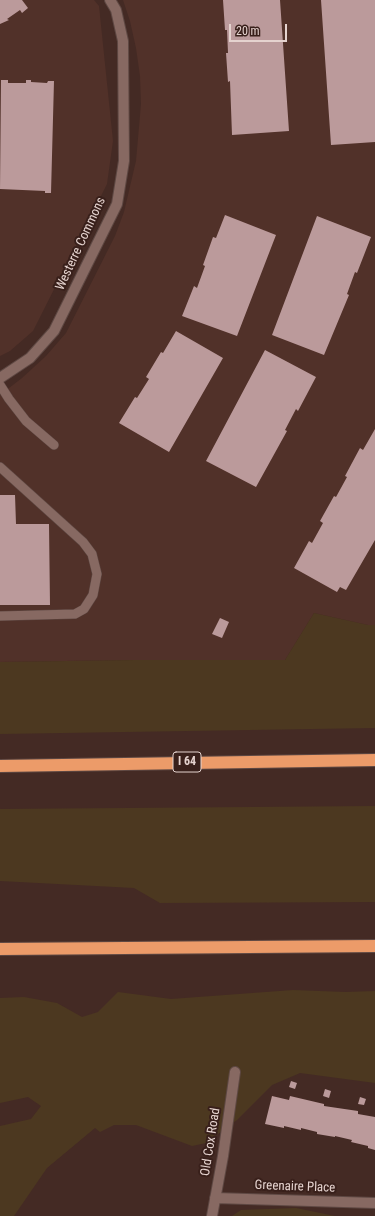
<!DOCTYPE html>
<html>
<head>
<meta charset="utf-8">
<style>
	body { margin:0 }
	#map { position:relative; width:375px; height:1216px; overflow:hidden; background:#442a24; font-family:"Roboto Condensed",sans-serif }
	canvas { display:block }
	.scale { position:absolute; left:229px; top:24px; width:58px; height:18px; box-sizing:border-box; border:2px solid #e5d3cf; border-top:0; padding-left:5px; font-size:12px; line-height:14px; white-space:nowrap; color:#e5d3cf; -webkit-text-stroke:3px #39201b; paint-order:stroke }
</style>
</head>
<body>
<div id="map">
<canvas width="375" height="1216"></canvas>
<div class="scale">20 m</div>
</div>
<script>
const g = document.querySelector('canvas').getContext('2d');
g.lineJoin = 'round';
function fillPath(path, color) { g.fillStyle = color; g.fill(path, 'evenodd'); }
function strokePath(path, color, width, dash) { g.strokeStyle = color; g.lineWidth = width; g.lineCap = dash ? 'butt' : 'round'; g.setLineDash(dash || []); g.stroke(path); }
function write(font, color, halo, rows, align = 'center') {
  g.font = font + ' "Roboto Condensed",sans-serif'; g.lineWidth = 4; g.setLineDash([]); g.textBaseline = 'middle'; g.strokeStyle = halo; g.fillStyle = color; for (const [text, x, y, turn = 0] of rows) {
    g.save(); g.translate(x, y); g.rotate((+turn || 0) * Math.PI / 180); g.textAlign = isNaN(turn) ? turn : align; if (halo) g.strokeText(text, 0, 0); g.fillText(text, 0, 0); g.restore();
  }
}
fillPath(new Path2D(`
	M0 0H94L99 6 113 141 107 184 33 331 10 351 0 356Z
	M123 0H375V625H368L314 613 285 660H133L0 662V395L22 378 46 356 66 333 115 236 124 212 136 161 141 104 140 76 136 48 130 21Z`), '#513129');
fillPath(new Path2D(`
	M314 613 368 625H375V728L0 734V662L133 660H285Z
	M375 806V902L160 903 134 888 0 881V809Z
	M293 990 345 992 375 991V1083L300 1073 272 1085 237 1120 206 1143 192 1146 136 1125H114L100 1132 95 1128 47 1168 14 1216H0V1126L31 1119 41 1106 28 1097 0 1103V998L24 997 57 1003 82 1017 98 1012 118 992 171 999Z
	M296 1208 335 1216H232L241 1210Z`), '#4c3820');
fillPath(new Path2D(`
	M0 0H22L28 8 22 13 20 10 7 19 9 20 0 24Z
	M223 0H280L289 131 232 135 230 81 228 82 226 53H228L227 30H225Z
	M321 0H375V142L331 145Z
	M1 80H8V83H26V80H31V82L47 83 48 81H54L51 193H45V191L0 189Z
	M225 215 276 235 237 336 182 316 194 286 197 288 205 266 203 265 213 237 216 238Z
	M317 216 371 237 357 273 355 272 347 294 349 295 324 355 272 335Z
	M176 331 223 358 169 452 119 423 135 397 137 398 149 379 146 377 161 352 163 353Z
	M265 350 316 377 298 411 296 409 285 430 287 431 256 487 206 461Z
	M375 429V540L346 590 340 587 337 592 294 568 309 541 312 543 323 523 320 521 334 496 336 497 347 477 345 476 360 448 363 450Z
	M0 495H15L16 524H49L50 605H0Z
	M220 618 229 622 222 638 212 634Z
	M291 1081 297 1083 295 1089 289 1087Z
	M325 1089 331 1091 329 1098 323 1096Z
	M272 1096 289 1100 290 1096 324 1104V1106L358 1111V1114L375 1117V1150L368 1148V1146L351 1142 352 1140 335 1136V1137L317 1134V1132L301 1128V1130L284 1126V1128L265 1124Z
	M360 1097 366 1099 364 1105 358 1104Z`), '#bb9a9b');
const lane = new Path2D(`
	M0 385 9 399 26 421 54 445
	M0 467 83 542 92 554 97 574 93 595 84 609 75 614 0 616`);
const street = new Path2D(`
	M0 378 30 358 54 331 117 204 124 161 123 41 116 10 110 0
	M215 1198 375 1203
	M212 1216 223 1156 235 1072`);
const highway = new Path2D(`
	M0 766 375 760
	M0 949 375 946`);
strokePath(lane, '#5e4843', 10);
strokePath(street, '#5e4843', 12);
strokePath(highway, '#5e4843', 14);
strokePath(lane, '#876962', 9);
strokePath(street, '#876962', 10);
strokePath(highway, '#ec9b69', 12);
for (const [x, y, w] of [
	[187,762,28]
]) { const box = new Path2D(); box.roundRect(x - w / 2, y - 10, w, 20, 3); g.fillStyle = '#39201b'; g.fill(box); strokePath(box, '#e5d3cf', 1); }
write('bold 12px', '#e5d3cf', null, [
	["I 64",187,762]
]);
write('13px', '#e5d3cf', '#39201b', [
	["Westerre Commons",81,244,-65],
	["Old Cox Road",211,1142,-81],
	["Greenaire Place",295,1187,2]
]);
</script>
</body>
</html>
